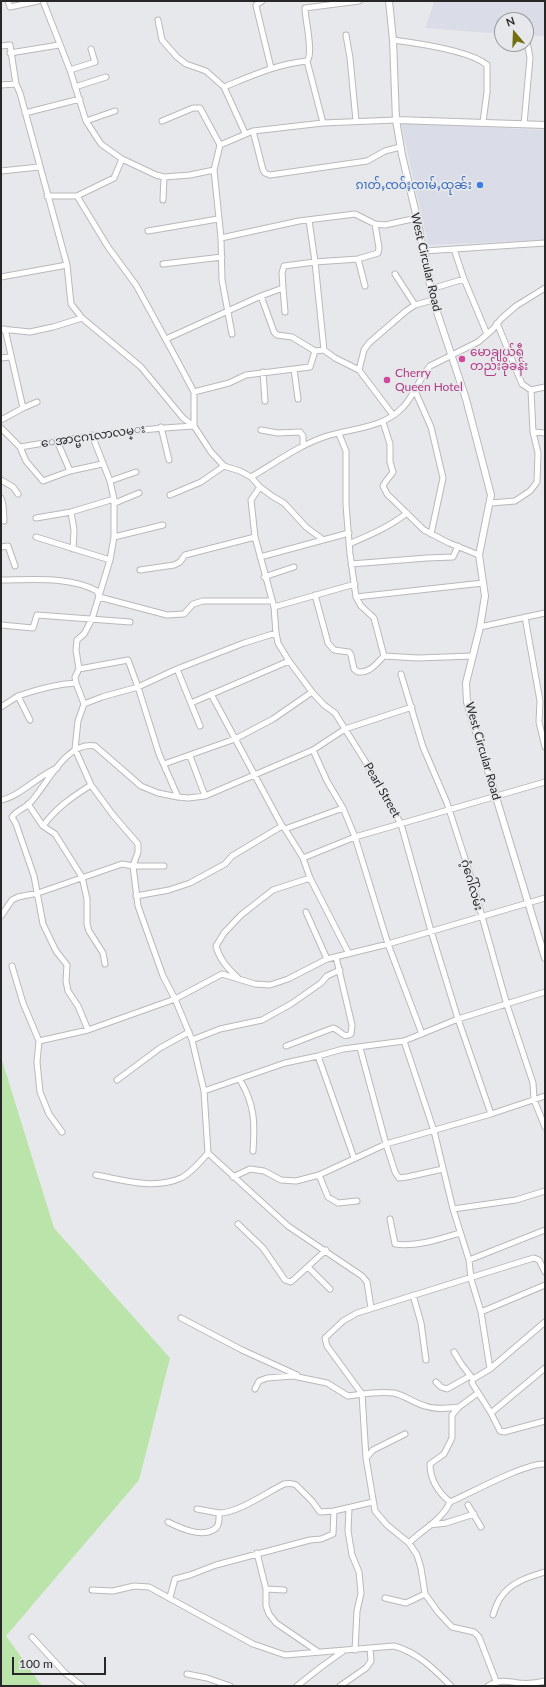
<!DOCTYPE html>
<html>
<head>
<meta charset="utf-8">
<style>
	body { margin:0 }
	#map { position:relative; width:546px; height:1687px; overflow:hidden; background:#e7e8eb; font-family:Lato,sans-serif }
	canvas { display:block }
	.frame { position:absolute; inset:0; border:2px solid #272728; pointer-events:none }
	.north { position:absolute; left:494px; top:12px; width:40px; height:40px; box-sizing:border-box; background:#e7e8eb; border:1px solid #9a9b9d; border-radius:50%; rotate:341deg; font-size:11px; font-weight:700; line-height:16px; text-align:center; color:#272728 }
	.north::after { content:''; display:block; margin:auto; width:14px; height:18px; background:#747011; clip-path:polygon(50% 0,100% 100%,50% 72%,0 100%) }
	.scale { position:absolute; left:12px; top:1657px; width:94px; height:18px; box-sizing:border-box; border:2px solid #272728; border-top:0; padding-left:5px; font-size:12px; line-height:14px; white-space:nowrap; color:#272728; -webkit-text-stroke:3px #e7e8eb; paint-order:stroke }
</style>
</head>
<body>
<div id="map">
<canvas width="546" height="1687"></canvas>
<div class="frame"></div>
<div class="north">N</div>
<div class="scale">100 m</div>
</div>
<script>
const g = document.querySelector('canvas').getContext('2d');
g.lineJoin = 'round';
function fillPath(path, color) { g.fillStyle = color; g.fill(path, 'evenodd'); }
function strokePath(path, color, width, dash) { g.strokeStyle = color; g.lineWidth = width; g.lineCap = dash ? 'butt' : 'round'; g.setLineDash(dash || []); g.stroke(path); }
function write(font, color, halo, rows, align = 'center') {
  g.font = font + ' Lato,"Noto Sans Myanmar",sans-serif'; g.lineWidth = 3.5; g.setLineDash([]); g.textBaseline = 'middle'; g.strokeStyle = halo; g.fillStyle = color; for (const [text, x, y, turn = 0] of rows) {
    g.save(); g.translate(x, y); g.rotate((+turn || 0) * Math.PI / 180); g.textAlign = isNaN(turn) ? turn : align; if (halo) g.strokeText(text, 0, 0); g.fillText(text, 0, 0); g.restore();
  }
}
fillPath(new Path2D(`
	M428 1H545V36L526 35V20H502V34L425 28 434 3Z
	M401 123 545 130V240L428 245Z`), '#dadde7');
fillPath(new Path2D(`
	M1 1057 54 1228 170 1358 139 1480 6 1636 42 1686H1Z`), '#bae4aa');
const minor = new Path2D(`
	M8 1 10 7 38 1
	M43 1 70 70 86 121 101 144 122 159 156 175 164 177 190 175 214 170 220 145 253 131 323 123 396 120
	M262 1 256 5 257 10 271 68
	M158 20 162 40 177 57 186 64 206 71 224 87
	M346 35 350 58 356 121
	M393 40C416 43 471 51 487 65V92L483 122
	M1 46 10 45 16 84
	M10 53 59 45
	M307 61 323 123
	M70 70 95 62 91 49
	M1 85 16 84 20 93 67 265 71 304 82 318 141 367 183 418 194 426
	M75 87 106 77
	M25 113 80 99
	M86 121 115 111
	M162 121 193 108H200L220 145
	M524 124 530 58 527 42
	M253 131 263 170 265 173 270 175 367 161 385 151 400 147
	M245 133 224 87C251 76 277 64 307 61 314 53 305 20 305 8L359 1
	M214 170 221 238 222 280 232 334
	M1 171 39 167
	M47 196H77L108 247 136 285 171 349 194 392V426L211 452 224 466 240 471 251 477 260 487 272 496 284 503 306 527 322 539
	M77 196 114 178 122 159
	M163 200 164 177
	M148 231 218 219
	M221 238 299 221 355 214 375 224
	M454 249 464 279 487 334
	M424 251 545 243
	M358 259 365 286
	M163 264 222 257
	M395 274 415 305
	M1 277 67 265
	M283 288 285 312
	M431 289 464 279
	M261 296 274 332 277 335 292 337 315 351 324 350
	M1 329 30 332 53 327 82 318
	M5 329 23 408
	M166 339 261 296 283 288 282 273 284 266 315 262 309 220
	M1 358 10 357
	M294 369 298 399
	M359 370 335 358 324 350 315 262 358 259 378 253 379 248 375 224 385 225 417 218
	M263 372 265 401
	M531 390 545 387
	M415 391 431 427 443 478 431 534
	M194 392 229 383 246 375 310 367 315 351
	M393 415 359 370 364 350 369 343 406 311 415 305 433 300
	M1 420 23 408 37 402
	M383 422 390 444V462L393 472C390 477 385 481 383 486L387 494 424 530 449 543 479 555
	M161 427 169 460
	M1 428 20 447C78 437 135 429 194 426
	M261 430 278 433 300 432 303 436V446
	M533 432 545 433
	M339 434 346 451V505L350 554 356 597 361 606 374 618 384 656
	M92 435 110 481 114 499V537L110 560 92 619 84 634 77 640 76 650 79 669 75 677 76 683 84 704 78 721 75 749 91 785 113 815 138 844V852L133 866 138 906 163 976 175 999 192 1040 204 1091 208 1153C200 1162 191 1173 181 1178 154 1190 123 1180 96 1175
	M57 441 70 471
	M20 447 26 461 43 481 70 471 102 464
	M251 477C275 463 298 446 324 437 351 428 383 429 403 407 415 395 419 378 430 366L478 342 493 329 501 319 516 306 545 288
	M1 480 13 487 18 494
	M110 481 136 472
	M260 487 251 500 255 537 274 607 276 633 278 643 289 661 312 692 324 705 335 713 365 761 401 824 431 931 458 1019 491 1114
	M170 495 201 482 224 466
	M1 498 3 505 4 521
	M115 503 139 493
	M491 503 515 501 530 491 537 482 538 453 533 432 531 390 522 384 497 323
	M71 512 74 530 73 549
	M36 518 71 512 114 499
	M36 537 110 560
	M114 537 163 525
	M349 544C370 535 389 527 407 513
	M1 547 8 546 15 566
	M260 557 349 533
	M351 564 427 558 453 557 458 546
	M140 570 174 565 180 562 185 555 255 537
	M264 577 294 567
	M1 580C32 580 69 576 97 591L99 597 167 615 184 614 193 604 203 601H272
	M315 595 328 643 334 650 349 652 351 655 354 669 358 672C370 673 376 664 384 656L418 658 473 656
	M356 597 483 583
	M274 607 355 584
	M525 617 540 701 539 722 545 747
	M1 625 33 628 37 615 130 622
	M480 627 545 613
	M79 669 128 660 138 687 159 754 178 797
	M177 669 200 726
	M401 674 423 747 447 803 470 874 507 1005 533 1083 534 1100 545 1127
	M211 694 282 826 285 829 303 858 310 878 349 954
	M191 703 289 661
	M84 704 102 697 138 687 177 669 244 643 276 633
	M1 707 18 696
	M30 720 18 696C38 689 55 684 76 683
	M313 750 327 781 343 808 355 837 388 944 422 1034
	M190 756 205 796
	M164 764 235 739 273 719 312 692
	M1 800C19 797 39 775 57 768
	M28 804 43 826 55 834 82 877 87 899V924L89 931 103 953 105 964
	M43 826C56 808 72 797 91 785
	M285 829 343 808
	M303 858 355 837 545 782
	M136 896 169 890 190 883 225 864 232 856 282 826
	M306 912 327 959
	M1 916 12 900 18 897 38 893 122 864 133 866H164
	M12 966 23 1003 39 1041 37 1062 40 1092 49 1114 62 1132
	M238 978C228 968 220 961 216 946L224 933 241 915 273 890 310 878
	M88 1030 78 1006 68 991 66 981 67 965 56 951 43 924 34 876 16 824 12 817C16 811 23 809 29 804 46 787 66 740 95 746L141 786 158 793 178 797 188 798 205 796 313 750 345 729 412 707
	M192 1040 220 1029 262 1020 291 1004 321 983 327 976 340 970
	M39 1041 88 1030 175 999 222 974 255 984 270 985 288 979 327 959 388 944 545 898
	M404 1041 434 1131 453 1209 469 1260 471 1279 481 1312 490 1369
	M286 1046 333 1028C341 1030 342 1039 351 1034L352 1025 336 957
	M360 1048 386 1144 395 1172 399 1178 407 1177 443 1169
	M318 1056 354 1158
	M117 1080 160 1048 189 1032
	M240 1080C255 1105 255 1123 253 1151
	M204 1091 285 1063 318 1056 343 1049 404 1041 458 1019 545 992
	M208 1153 288 1226 362 1276 367 1282 371 1308
	M319 1175 328 1197 338 1203 357 1201
	M233 1177 250 1169 264 1171 281 1180 296 1181 319 1175 386 1144 491 1114 545 1096
	M453 1209 516 1200 545 1191
	M390 1219 395 1244C417 1247 440 1239 460 1233
	M238 1224 263 1248 285 1280 291 1282 326 1250
	M469 1260 545 1230
	M308 1267 330 1289
	M413 1295 421 1323 426 1360
	M481 1312 545 1285
	M181 1318 242 1350 297 1375
	M454 1352 462 1365 473 1379 472 1383 491 1413 500 1431 504 1432 545 1421
	M473 1379 490 1369 545 1322
	M436 1382 441 1387 447 1389 470 1376
	M255 1389 259 1381 267 1378 293 1376 327 1383 348 1396C364 1394 378 1391 394 1393 406 1396 414 1403 425 1406 436 1410 448 1408 459 1407
	M491 1413 545 1368
	M366 1458 373 1450 405 1434
	M450 1502C438 1492 430 1480 430 1464L444 1454 452 1438V1415L459 1407 478 1393
	M468 1505 481 1527
	M349 1508 348 1531 352 1555 359 1572 361 1593 357 1611 355 1650
	M197 1509C204 1510 211 1512 219 1513 238 1513 266 1493 284 1484 289 1483 292 1483 296 1485L312 1501 320 1512 334 1511 373 1502
	M168 1522C180 1528 203 1539 216 1528 220 1524 219 1517 219 1513
	M430 1525 446 1523 474 1514
	M409 1543C422 1530 443 1519 450 1502 471 1493 525 1463 545 1464
	M257 1553 266 1589V1606L269 1614 276 1623 317 1651
	M266 1589 284 1590
	M92 1590 113 1591 134 1586 149 1587 253 1644 285 1655 394 1646C417 1652 434 1669 451 1686
	M170 1597 175 1579 190 1575 216 1565 310 1540 321 1539 333 1534 334 1511
	M385 1598 406 1603 425 1594
	M493 1615C495 1609 497 1602 501 1597 511 1582 529 1577 545 1572
	M32 1637 65 1673 82 1686
	M187 1674 207 1678 230 1686
	M496 1681 479 1637 474 1632 452 1627 438 1612 425 1594 421 1568 417 1555 409 1543 387 1525 375 1511 366 1458 362 1394 327 1346 325 1338 343 1321 357 1313 527 1260 534 1258 539 1260 545 1272
	M297 1686 321 1667 342 1652
	M340 1686 366 1668 371 1661 370 1648
	M488 1686C499 1679 507 1681 519 1683 528 1684 537 1683 545 1681`);
const tertiary = new Path2D(`
	M389 1 393 40 396 120 402 155 417 218 433 300 466 399 491 495 479 555 485 596 480 627 466 683 467 702 545 958
	M396 120 545 125`);
strokePath(minor, '#b8b9bb', 7);
strokePath(tertiary, '#b8b9bb', 8);
strokePath(minor, '#fff', 5);
strokePath(tertiary, '#fff', 6);
for (const [x, y, r, color] of [
	[480,185,4,"#3f7fe0"],
	[462,359,4,"#d1479c"],
	[387,380,4,"#d1479c"]
]) { const dot = new Path2D(); dot.arc(x, y, r, 0, 2 * Math.PI); g.fillStyle = color; g.fill(dot); strokePath(dot, '#e7e8eb', 1.5); }
write('12px', '#366cbe', '#e7e8eb', [
	["ၵၢတ်ႇၸဝ်ႈၸၢမ်ႇထုၼ်း",472,185]
], 'right');
write('12px', '#272728', '#e7e8eb', [
	["West Circular Road",426,262,77],
	["ေအာင္မဂၤလာလမ္း",93,436,-8],
	["West Circular Road",483,751,74],
	["Pearl Street",382,790,60],
	["ဂံ့ဂေါ်လမ်း",472,885,74]
]);
write('12px', '#b23c85', '#e7e8eb', [
	["မောချယ်ရီ",470,352],
	["တည်းခိုခန်း",470,366],
	["Cherry",395,373],
	["Queen Hotel",395,387]
], 'left');
</script>
</body>
</html>
